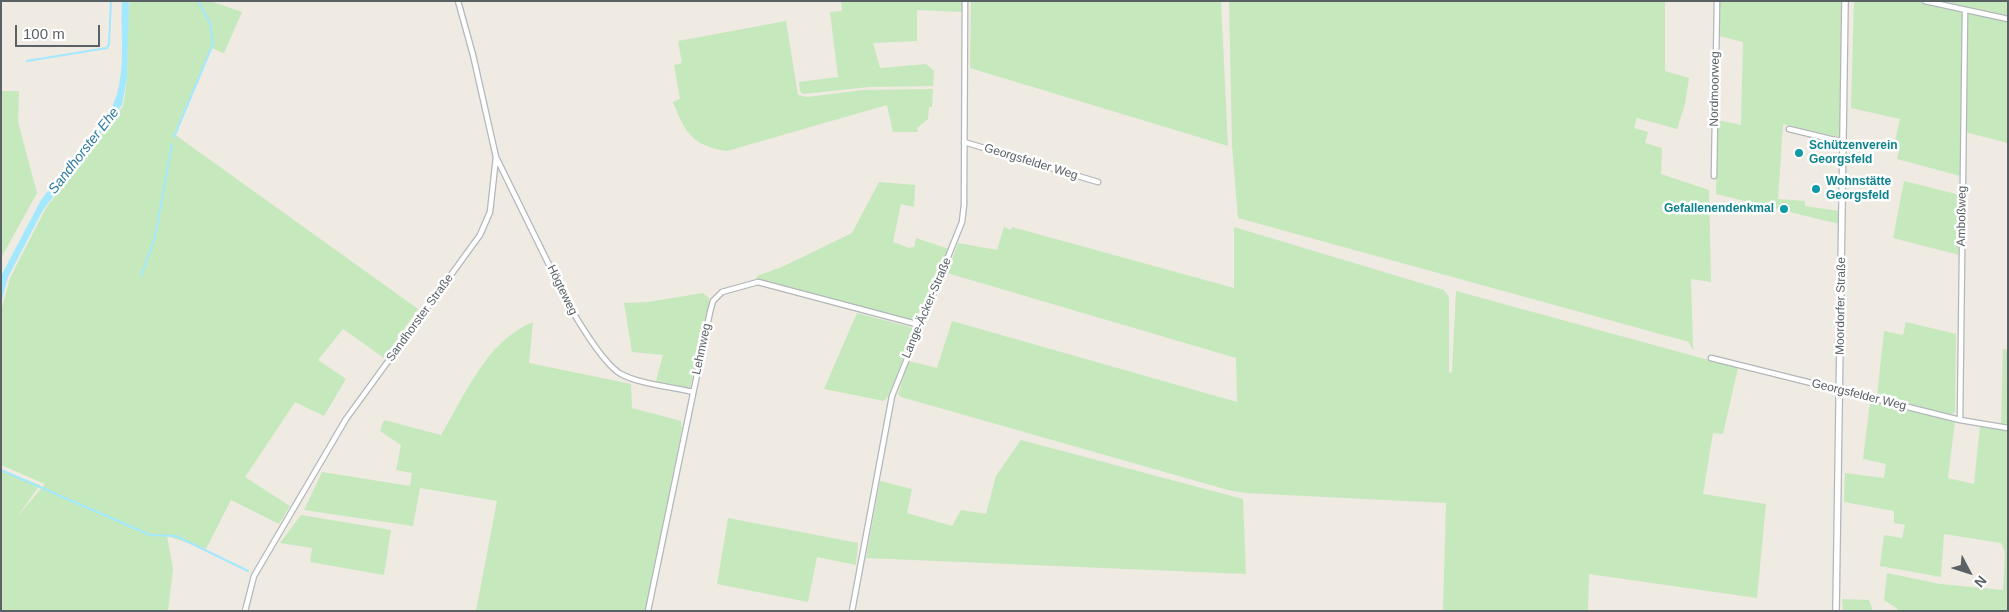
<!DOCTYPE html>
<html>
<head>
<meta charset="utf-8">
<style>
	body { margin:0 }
	#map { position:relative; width:2009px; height:612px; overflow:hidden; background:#efeae2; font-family:Arial,sans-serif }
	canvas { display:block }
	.frame { position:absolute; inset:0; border:2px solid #5a6165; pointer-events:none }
	.north { position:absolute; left:1944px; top:547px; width:50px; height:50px; -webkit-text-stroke:4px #fff; paint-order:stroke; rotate:130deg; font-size:14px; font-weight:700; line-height:20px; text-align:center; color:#5a6165 }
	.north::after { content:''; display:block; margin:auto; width:18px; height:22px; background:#5a6165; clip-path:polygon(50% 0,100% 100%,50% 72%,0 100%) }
	.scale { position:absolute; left:15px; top:25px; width:85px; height:22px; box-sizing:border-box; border:2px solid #5a6165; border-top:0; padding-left:6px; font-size:15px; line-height:18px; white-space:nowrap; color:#5a6165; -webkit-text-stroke:4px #fff; paint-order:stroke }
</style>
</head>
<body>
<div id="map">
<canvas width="2009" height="612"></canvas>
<div class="frame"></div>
<div class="north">N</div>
<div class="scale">100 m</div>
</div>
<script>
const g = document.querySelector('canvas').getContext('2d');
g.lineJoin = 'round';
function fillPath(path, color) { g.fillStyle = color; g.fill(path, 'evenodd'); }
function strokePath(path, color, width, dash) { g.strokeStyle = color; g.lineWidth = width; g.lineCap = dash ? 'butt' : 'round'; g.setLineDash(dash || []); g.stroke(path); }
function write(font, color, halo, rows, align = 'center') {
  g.font = font + ' Arial,sans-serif'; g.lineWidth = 5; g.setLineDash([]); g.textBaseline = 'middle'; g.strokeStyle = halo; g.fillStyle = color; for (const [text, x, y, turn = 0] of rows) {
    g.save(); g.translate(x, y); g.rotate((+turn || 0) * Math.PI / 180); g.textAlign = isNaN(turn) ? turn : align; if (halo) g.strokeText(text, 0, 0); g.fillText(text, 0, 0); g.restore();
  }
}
fillPath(new Path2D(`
	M130 1H210L242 12 224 53 211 48 174 134 418 309 384 358 343 329 318 360 346 379 324 416 295 402 245 477 290 506 279 524 231 500 206 549 167 536 173 569 168 611H1V470L40 485 17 517 45 484 1 465V311L10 278 46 208 123 106C131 72 124 36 130 1Z
	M841 1H962V12L917 10V41L873 43 880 68 926 64 934 71 933 86 869 87 803 94 800 91 799 82 838 77 830 12 842 11Z
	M971 1H1221L1228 146 970 68Z
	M1229 1H1665V71L1689 78 1685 104 1677 129 1637 118 1634 128 1648 132 1645 143 1662 148 1661 174 1709 190 1711 282 1691 279 1693 351 1689 342 1238 218 1232 145Z
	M1720 1H1842L1841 138 1835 140 1834 136 1783 124 1778 199 1805 201V206L1839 211V224L1716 194 1718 120 1741 125 1743 42 1719 36Z
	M1854 1H2008V143L1961 131 1960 176 1897 159 1900 147 1894 146 1900 119 1851 108Z
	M786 21 798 95 807 97 863 90 933 89 932 107H929L928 119 917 128 918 132H893L887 105 727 151C693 146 685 133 673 102L680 99 674 65 682 63 678 41Z
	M1 91H19L18 122 37 193 1 258Z
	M1904 181 1960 195 1959 255 1893 238Z
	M879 182 915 185 914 207 901 204 893 242 909 248 914 247 916 238 949 249 920 320 915 322 756 280 757 276 784 266 852 233Z
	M1004 227 1011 230 1012 227 1234 288V227L1444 290 1449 297V373L1452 372 1456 291 1738 368 1723 434 1713 433 1703 494 1766 504 1757 598 1589 574 1588 611H1443L1446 503 1245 493 1228 490 901 397 898 394 909 361 937 368 952 321 1237 402 1236 358 947 273 958 243 997 250Z
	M703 293 709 298V305L690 388 656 381 663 355 632 352 624 303 648 302Z
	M857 313 914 328V333L888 396 884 401 824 389Z
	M533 322 529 363 631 384 632 408 681 421 682 429 645 611H476L497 501 420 488 413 526 304 510 322 472 410 486 412 473 396 470 401 445 380 431 384 420 441 435C465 395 487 340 533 322Z
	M1906 322 1956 334 1955 411 1952 415 1877 397 1884 331 1903 335Z
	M2003 349 2008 350V425L2001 424Z
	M1870 402 1955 421 1948 478 1974 484 1980 426 2008 430V611H1896L1898 609 1884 600 1887 573 1940 584 2003 590 2005 552 2001 543 1944 534 1941 577 1880 566 1884 535 1902 538 1905 525 1894 523V511L1844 502 1845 473 1884 478 1886 464 1863 459Z
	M1021 440 1243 499 1246 574 866 558 880 481 912 489 907 513 952 526 961 510 986 514 996 476Z
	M301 515 391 530 384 575 310 562 312 548 280 543Z
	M728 518 858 543 856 565 817 557 808 602 717 584Z
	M1842 599 1869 600 1873 611H1843Z`), '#c5e9bc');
fillPath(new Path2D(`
	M122 1H129L127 78 122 105 43 210 8 277 1 303V276L41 200 109 113C128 80 120 39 122 1Z`), '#a2e8ff');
strokePath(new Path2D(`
	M27 61 107 48 109 44 111 1
	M174 137 213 44 210 23 198 1
	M141 276 155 237 172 144
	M1 470 150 535 176 536 248 571`), '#a2e8ff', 2);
const minor = new Path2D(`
	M1925 1 2008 19
	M1789 129 1843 142
	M964 142 1098 182
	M496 157 556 279C565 301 601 363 621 374 639 384 673 387 693 392
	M1714 176 1717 1
	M1711 358 1960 420 2008 428
	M1960 420 1965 12
	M245 611 254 576 346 419 480 235 490 212 496 157 473 55 458 1
	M648 611 710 312 713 301 722 292 758 282 920 325
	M852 611 892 396 962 222 964 205 965 1`);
const tertiary = new Path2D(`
	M1836 611 1845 1`);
strokePath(minor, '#b3b7bb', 7);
strokePath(tertiary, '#b3b7bb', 8);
strokePath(minor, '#fff', 4.5);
strokePath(tertiary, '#fff', 5.5);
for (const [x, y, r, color] of [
	[1799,153,5,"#0f9aa8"],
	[1816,189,5,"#0f9aa8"],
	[1784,209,5,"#0f9aa8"]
]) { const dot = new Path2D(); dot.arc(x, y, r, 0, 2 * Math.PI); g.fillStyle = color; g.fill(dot); strokePath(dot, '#fff', 2); }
write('12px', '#5a6165', '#fff', [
	["Nordmoorweg",1715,89,-89],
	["Georgsfelder Weg",1031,162,17],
	["Amboßweg",1962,216,-89],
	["Högteweg",562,290,64],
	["Moordorfer Straße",1841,306,-89],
	["Lange-Äcker-Straße",927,308,-67],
	["Sandhorster Straße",420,318,-54],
	["Lehmweg",702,349,-78],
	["Georgsfelder Weg",1859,395,14]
]);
write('bold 12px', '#0d838f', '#fff', [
	["Schützenverein",1809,146],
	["Georgsfeld",1809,160],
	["Wohnstätte",1826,182],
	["Georgsfeld",1826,196],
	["Gefallenendenkmal",1774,209,"right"]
], 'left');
write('italic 14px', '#2f7b9f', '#fff', [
	["Sandhorster Ehe",84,151,-52]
]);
</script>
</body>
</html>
